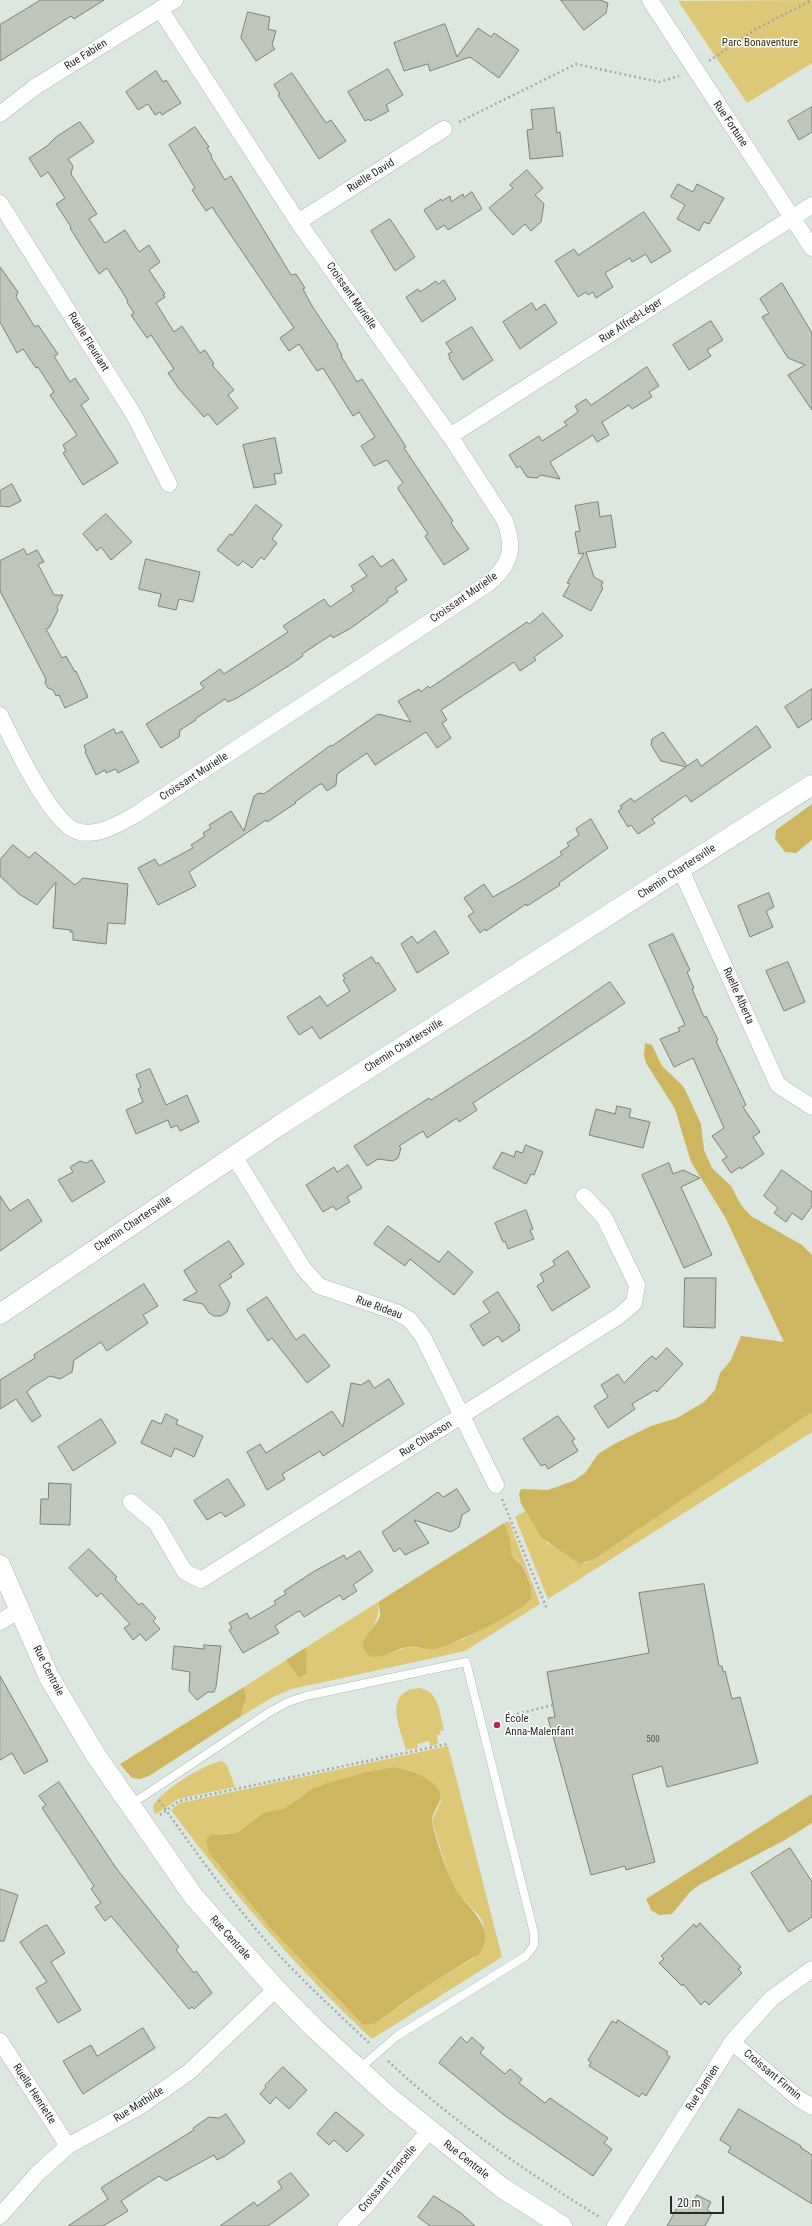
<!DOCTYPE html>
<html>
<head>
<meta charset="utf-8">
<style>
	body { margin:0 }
	#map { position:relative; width:812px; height:2226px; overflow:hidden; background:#dce8df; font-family:"Roboto Condensed",sans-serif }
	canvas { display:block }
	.scale { position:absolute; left:670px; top:2196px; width:54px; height:18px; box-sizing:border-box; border:2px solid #282c29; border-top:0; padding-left:5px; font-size:12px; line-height:14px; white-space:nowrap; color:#282c29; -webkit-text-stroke:3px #fff; paint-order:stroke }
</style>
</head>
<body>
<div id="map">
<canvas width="812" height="2226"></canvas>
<div class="scale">20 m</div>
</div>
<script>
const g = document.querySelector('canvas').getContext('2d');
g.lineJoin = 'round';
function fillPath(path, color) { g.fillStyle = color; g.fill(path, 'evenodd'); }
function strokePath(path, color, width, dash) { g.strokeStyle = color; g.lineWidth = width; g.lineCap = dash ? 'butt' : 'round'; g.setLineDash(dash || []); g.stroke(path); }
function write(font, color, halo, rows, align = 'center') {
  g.font = font + ' "Roboto Condensed",sans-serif'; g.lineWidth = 3; g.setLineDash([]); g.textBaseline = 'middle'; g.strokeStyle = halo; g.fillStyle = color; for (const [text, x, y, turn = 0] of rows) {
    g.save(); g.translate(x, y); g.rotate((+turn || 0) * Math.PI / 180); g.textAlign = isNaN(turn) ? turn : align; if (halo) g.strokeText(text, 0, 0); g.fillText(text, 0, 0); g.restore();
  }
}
fillPath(new Path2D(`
	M812 0V63L747 103 678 1Z
	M812 1412V1432L548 1599 515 1517 525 1511 547 1543 565 1552 577 1562 586 1563Z
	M509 1521 540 1604 465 1651 292 1689 273 1697 240 1717 245 1703 244 1687 286 1660 293 1667 295 1673H307C305 1664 308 1658 305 1648L378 1602C381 1629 365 1628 364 1649L387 1654 408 1647 434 1649 464 1639 530 1601C533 1591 528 1572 521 1564 518 1561 514 1559 512 1555L510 1538 504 1523Z
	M420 1688C439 1691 440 1714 444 1730L440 1731 441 1735H437L438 1744 430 1746 429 1741 417 1744 418 1748 406 1750C400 1727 382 1691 420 1688Z
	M448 1746 502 1957 372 2039C297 1969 232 1892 171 1810L180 1803ZM394 1767C417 1770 433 1779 441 1801L432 1821 448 1874 458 1893 480 1917 483 1923 485 1941 474 1958 432 1983 399 2007 362 2024 271 1929 209 1853 216 1834 237 1833 263 1813 285 1808 303 1795Z
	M222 1761 227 1765 235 1787 178 1799 155 1815 153 1806C158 1793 207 1762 222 1761Z`), '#ddc878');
fillPath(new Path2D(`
	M812 804V840L796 853 785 852 775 839 776 830Z
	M645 1043 652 1045 662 1066 683 1086 688 1096 701 1124 704 1150 712 1168 731 1186 741 1205 751 1216 802 1245 812 1255V1412L594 1559 580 1564 542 1538 521 1504 519 1494 521 1489 548 1490 573 1481 585 1473 598 1454 614 1444 651 1426 677 1418 704 1402 715 1390 720 1373 731 1360 741 1336 784 1342 725 1217 691 1162 675 1109 646 1063 644 1056Z
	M504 1523 510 1538 512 1555C514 1560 519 1562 522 1566 527 1574 533 1589 531 1598 528 1609 449 1647 435 1649 426 1650 417 1646 408 1647 396 1647 372 1668 364 1649 359 1637 378 1627 380 1615 380 1611 379 1606 378 1602Z
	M305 1648C309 1658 305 1664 307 1673L301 1677 298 1676 286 1660Z
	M244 1687 246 1699 240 1717 149 1776 140 1779 132 1778 120 1764Z
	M394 1767C409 1769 431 1777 439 1791 444 1802 433 1809 432 1820 431 1824 446 1870 449 1875 452 1881 455 1889 459 1894 472 1911 497 1931 479 1954L432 1983 375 2023 369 2025 362 2024 271 1929 209 1853 206 1840 210 1835 237 1833 263 1813 285 1808 312 1789 328 1783 363 1773Z
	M812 1794V1823L785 1840 699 1885 690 1892 672 1914 659 1915 651 1910 646 1899Z`), '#cdb65f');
const building = new Path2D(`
	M41 0H104L74 19 71 16 0 61V25Z
	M561 0H600L608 3 606 13 584 30Z
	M248 12 270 17 268 29 276 31 272 45 275 49 256 61 241 38Z
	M445 24 457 57 478 28 491 37 494 33 519 50 499 78 470 57 430 71 428 64 404 71 394 43Z
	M388 69 403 95 386 105 389 111 370 121 369 119 365 121 348 92Z
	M156 71 163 82 166 80 181 103 162 115 160 112 155 115 148 104 138 110 126 92Z
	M292 73 326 123 331 120 346 141 319 159 278 95 280 94 274 85Z
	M812 107V132L799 140 788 121Z
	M554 108 557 133 560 132 563 156 530 159 527 130 533 129 531 110Z
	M80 122 94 142 68 159 73 166 71 174 97 214 89 219 105 243 125 230 139 252 149 245 160 262 149 270 165 294 163 295 165 297 156 303 174 332 182 326 200 353 205 350 214 364 212 365 234 390 228 395 238 408 217 425 208 414 204 417 179 389 168 373 174 369 151 335 147 338 131 315 134 313 127 302 128 301 107 268 99 274 70 228 71 227 56 204 65 198 48 172 41 177 29 158 47 146 56 137Z
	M195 127 209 147 207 148 212 156 211 157 225 180 231 176 291 275 296 274 305 288 303 289 312 306 338 345 337 346 342 355 341 356 357 382 362 379 406 447 404 448 453 521 451 523 469 549 444 565 426 538 425 536 428 534 398 489V487L403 483 387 460 374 466 361 446 375 437 359 412 353 416 323 368 317 371 299 344 289 351 280 338 294 328 218 216 212 207 206 211 192 190 195 188 169 145Z
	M527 170 543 188 535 195 544 204 541 222 531 231 525 224 513 235 489 208 513 188 510 185Z
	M678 184 693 192 697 184 724 198 709 224 704 222 699 231 677 219 685 205 671 197Z
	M472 192 482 209 448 230 444 225 437 230 424 210 441 199 442 201 450 196 451 202 463 194 464 197Z
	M644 212 671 251 651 263 646 254 632 262 630 258 605 273 613 287 596 298 593 292 588 295 586 292 578 297 555 261 574 249 578 255Z
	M390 219 415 257 395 271 371 231Z
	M0 267 18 292 16 297 35 327 38 325 58 354 54 356 70 382 75 378 89 399 81 405 118 463 83 485 63 453 66 451 63 445 77 435 50 395 54 392 38 367 36 368 23 349 17 353 0 322Z
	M444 280 456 299 422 322 406 297 418 289 420 292 436 281 438 284Z
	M782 283 812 333V410L788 375 805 365 788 358 762 317 769 313 760 299Z
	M532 303 536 310 545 304 557 323 520 349 503 322Z
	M711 321 723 340 707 350 711 356 689 370 673 345Z
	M472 327 493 360 463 380 449 358 450 357 448 354 452 352 446 343Z
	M647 367 659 386 649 392 652 397 632 409 629 405 602 422 609 435 597 442 593 435 550 462 560 479 541 475 537 478 527 477 520 466 517 468 509 455 539 436 542 441 567 425 564 422 578 412 575 406 586 399 591 405Z
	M275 438 282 473 274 474 276 484 254 488 243 445Z
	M12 484 21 501 9 507 0 506V491Z
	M598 502 600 517 611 515 616 547 586 552 594 577 603 582 601 586 603 588 591 611 563 596 570 584 567 583 584 553 579 554 575 532 580 531 575 506Z
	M256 505 282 525 272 539 277 543 264 560 261 557 252 568 243 561 238 566 217 550 230 534 232 535Z
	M106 514 132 542 111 560 101 547 97 551 83 534Z
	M24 549 27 555 37 550 44 562 38 564 54 595H63L57 607 58 610 49 628 46 629 62 658 66 656 75 672 76 671 88 697 65 708 59 695 56 696 53 690 48 688 45 683 46 679 0 591V561Z
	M373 556 381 567 393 559 407 580 395 588 398 592 387 599 388 601 351 628 333 638 331 635 302 654 303 656 290 665 237 698 228 702 225 699 195 719 196 720 180 730 179 737 161 748 146 724 204 688 200 683 220 669 224 674 288 632 283 626 324 599 330 607 354 591 351 586 367 576 359 565Z
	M146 559 200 572 193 602 179 599 176 610 158 606 161 594 139 589Z
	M543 613 563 636 534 657 536 660 520 671 514 662 441 710 447 720 442 723 451 738 437 748 426 732 375 765 367 753 337 774 336 785 327 791 322 784H320L295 802 296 803 267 822 266 820 189 872 196 886 158 905 138 868 155 859 159 866 193 848 191 845 205 836 203 833 211 828 209 825 231 811 244 831 254 796 259 793 264 794 331 745 332 746 378 714 411 722 398 701 419 689 421 692 428 686 430 688 527 622 529 624Z
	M812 689V719L798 728 785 707Z
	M757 726 771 747 691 802 686 795 652 819 655 823 638 834 631 825 628 827 618 811 622 808 620 806 631 798 634 802 686 767 661 761 651 745 652 739 663 732 687 766 697 759 701 766Z
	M114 729 116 734 122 731 139 762 118 773 116 769 106 773 105 770 96 775 85 752 86 751 84 746Z
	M591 819 608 848 559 883 560 885 527 906 526 904 486 931 485 929 480 933 468 916 474 912 464 898 484 884 493 897 516 884 562 855 560 852 569 846 567 843 579 835 576 829Z
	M13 845 29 858 35 852 75 885 83 878 128 884 125 924 108 923 106 944 73 940V932H70L71 930 53 928 56 882 37 905 19 894 0 876V860Z
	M769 893 774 907 766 911 773 927 750 937 738 906Z
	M435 931 449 953 417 973 401 944 412 936 417 943Z
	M673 934 690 970 687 972 694 988 692 989 704 1017 706 1016 718 1040 716 1041 746 1105 743 1107 760 1132 753 1137 764 1154 741 1169 740 1167 731 1173 722 1160 727 1157 712 1136 724 1128 693 1058 674 1067 660 1039 680 1031 678 1028 685 1025 649 945Z
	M372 957 376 964 378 962 396 990 320 1039 312 1027 299 1035 287 1017 320 996 327 1006 350 991 343 980 345 979 343 975Z
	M788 962 805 1002 784 1011 766 971Z
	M610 982 625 1003 473 1103 477 1110 459 1122 457 1118 427 1138 423 1131 399 1146 401 1148 398 1158 393 1161 378 1159 367 1166 354 1146 429 1098 431 1100 530 1037Z
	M150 1069 166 1105 187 1095 199 1122 180 1131 177 1125 171 1128 168 1120 136 1134 126 1110 143 1102 138 1089 141 1087 136 1075Z
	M617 1106 631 1109 629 1117 650 1122 643 1148 589 1135 596 1109 615 1114Z
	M526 1145 543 1152 534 1175 531 1174 526 1184 493 1168 502 1152 514 1157 516 1151 522 1153Z
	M92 1160 105 1182 72 1202 58 1180 73 1172 70 1167 80 1161 86 1163Z
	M669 1163 673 1174 683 1170 700 1178 681 1187 712 1255 684 1268 642 1175Z
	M348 1165 362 1188 347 1197 350 1202 336 1210 333 1206 323 1212 306 1185 334 1167 337 1172Z
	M782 1170 812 1192V1206L802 1220 792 1213 786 1222 774 1213 778 1208 764 1196Z
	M0 1196 10 1211 28 1199 42 1221 0 1251Z
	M526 1210 533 1229 530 1230 534 1239 508 1249 505 1241 503 1242 495 1223Z
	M388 1226 439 1262 448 1251 473 1272 454 1295 410 1259 405 1266 374 1244Z
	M229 1241 244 1264 230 1274 232 1277 219 1285 230 1303 227 1312 221 1316H214L209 1313 203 1304 183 1300 197 1292 184 1271Z
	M568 1251 590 1287 552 1311 537 1286 544 1281 540 1274 555 1265 553 1261Z
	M685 1278H716L715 1328 684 1327Z
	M144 1284 158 1306 143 1315 148 1323 107 1351 101 1342 74 1360 72 1372 60 1379 50 1376 32 1387 27 1392 41 1416 32 1422 16 1399 0 1409V1380L35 1358 34 1355Z
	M498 1292 520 1326 518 1327 520 1330 502 1342 498 1336 483 1346 470 1325 490 1312 483 1302Z
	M267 1297 296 1340 304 1334 330 1366 307 1383 272 1338 268 1341 247 1310Z
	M667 1348 683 1364 657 1392 655 1390 632 1404 635 1409 608 1428 594 1406 608 1397 601 1385 618 1374 624 1383 645 1362 652 1356 656 1359Z
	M389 1379 404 1404 323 1456 320 1451 282 1474 285 1479 267 1490 247 1452 260 1444 266 1453 332 1411 343 1427 351 1383 361 1385 369 1380 374 1388Z
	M166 1414 178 1420 176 1424 203 1436 194 1457 175 1448 171 1457 141 1443 152 1420 161 1424Z
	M558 1416 575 1439 572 1441 578 1451 548 1469 545 1464 541 1466 523 1439Z
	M101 1419 116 1443 73 1471 58 1447Z
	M228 1479 245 1505 225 1517 221 1512 207 1520 194 1501Z
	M49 1483 71 1484 70 1525 40 1524 41 1499H48Z
	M457 1489 470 1510 462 1515 459 1527 451 1532 414 1520 429 1543 405 1555 400 1548 394 1552 382 1532 438 1492 443 1497Z
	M89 1549 117 1577 115 1579 139 1605 142 1603 156 1618 153 1621 160 1629 146 1641 140 1634 133 1640 124 1628 130 1624 101 1593 97 1597 69 1568Z
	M360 1551 373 1571 353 1585 357 1591 343 1600 340 1595 304 1617 300 1611 297 1612 275 1626 279 1633 243 1653 229 1630 232 1628 229 1623 247 1613 250 1619 276 1604 274 1601 286 1594 284 1591 313 1572 344 1555 346 1559Z
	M704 1584 719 1666H722L723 1672 725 1671 732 1699 740 1697 758 1763 667 1787 662 1766 632 1775 655 1862 626 1870 625 1866 591 1875 548 1718 555 1717 547 1672 649 1653 639 1593Z
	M204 1645 221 1646 216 1687 214 1692H208L197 1700 189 1691 190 1672 172 1669 174 1646 204 1649Z
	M0 1676 48 1761 24 1774 12 1753 0 1760Z
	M59 1782 116 1868 179 1947 176 1950 194 1973 196 1971 212 1993 194 2009 192 2007 189 2009 111 1916 105 1921 95 1907 101 1903 91 1889 94 1886 42 1808 46 1805 39 1796Z
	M790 1848 812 1882V1917L789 1932 751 1873Z
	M0 1889 18 1895 4 1941H0Z
	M700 1923 741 1967 738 1969 742 1973 709 2005 705 2001 701 2005 683 1984 682 1986 659 1963 664 1959 661 1956 694 1924 696 1927Z
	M47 1925 65 1953 51 1962 81 2010 58 2023 36 1988 47 1982 20 1942 40 1928Z
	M618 2020 668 2052 666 2054 670 2057 646 2096 642 2093 639 2097 589 2066 591 2062 588 2060 612 2021 616 2023Z
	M143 2028 155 2048 83 2094 63 2061 91 2045 97 2056Z
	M461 2037 467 2043 472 2037 484 2048 480 2053 505 2074 510 2069 522 2079 519 2083 545 2103 550 2098 608 2138 604 2143 612 2149 593 2176 504 2115 439 2063Z
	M283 2067 307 2090 289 2109 276 2097 270 2104 260 2094 266 2087 265 2086Z
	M739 2109 801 2146 800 2147 812 2155V2204L728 2152 731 2147 720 2140Z
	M336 2112 364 2135 347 2152 334 2140 329 2145 317 2134Z
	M226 2114 245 2142 225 2156 217 2160 214 2155 166 2181 159 2176 121 2201 128 2211 103 2226H68L108 2199 101 2188 110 2182 194 2130 193 2128 209 2117 219 2118Z
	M291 2173 309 2195 301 2202 268 2226H220L254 2202 257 2206 282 2188 278 2182Z
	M697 2195 711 2202 707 2210 712 2213 705 2226H667L683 2197 693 2202Z
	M434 2196 461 2213 475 2226H430L418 2217Z`);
fillPath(building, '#c0c5b9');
strokePath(building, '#7d8176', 1);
const service = new Path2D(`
	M130 1805 268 1713 288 1702 306 1696 466 1662 534 1933V1945L526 1956 397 2036 359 2069`);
const minor = new Path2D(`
	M650 0 812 248
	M0 114 35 87 175 0
	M0 203 134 415 169 484
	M298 222 444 129
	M450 436 812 205
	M0 715C13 741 52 827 80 832 100 836 118 824 135 815L489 583C511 564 515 549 505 521L450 436 298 222 160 9
	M681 870 778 1085 812 1107
	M234 1156 303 1268 319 1286 396 1312 410 1320 423 1337 496 1485
	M131 1502 156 1523 185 1572 201 1580 619 1316 634 1303 637 1285 604 1217 584 1196
	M0 1622 19 1610
	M0 2041 68 2146
	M732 2042 799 2099 812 2107
	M0 2216 38 2173 68 2146 139 2107 189 2072 276 1989
	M346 2226 365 2207 429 2131
	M615 2226 732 2042 772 1998 812 1969`);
const tertiary = new Path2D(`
	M0 1314 283 1123 812 785
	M0 1565 49 1677 95 1754 194 1897 276 1989 314 2028 389 2097 501 2187 562 2226`);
strokePath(service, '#afbab2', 9);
strokePath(minor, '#afbab2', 17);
strokePath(tertiary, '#afbab2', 21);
strokePath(new Path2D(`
	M709 61 756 29 812 0
	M459 122 576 64 659 82 679 76
	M502 1499 547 1609
	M517 1714 553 1705
	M159 1800C188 1842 218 1883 250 1922 286 1966 329 2005 370 2044
	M160 1815 179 1801 447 1744
	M388 2061C453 2122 525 2171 601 2218`), '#a1aaa3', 2.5, [2, 3]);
strokePath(service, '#fff', 8);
strokePath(minor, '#fff', 16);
strokePath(tertiary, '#fff', 20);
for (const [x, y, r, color] of [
	[497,1725,4,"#b72754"]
]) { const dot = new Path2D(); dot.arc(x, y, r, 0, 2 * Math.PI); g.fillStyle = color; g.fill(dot); strokePath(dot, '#fff', 1.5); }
write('9px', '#4e524d', null, [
	["500",653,1740]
]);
write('11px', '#393009', '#fff', [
	["Parc Bonaventure",760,43]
]);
write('11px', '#282c29', '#fff', [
	["Rue Fabien",86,55,-32],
	["Rue Fortune",730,124,56],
	["Ruelle David",371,176,-32],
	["Croissant Murielle",351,296,55],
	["Rue Alfred-Léger",631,321,-33],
	["Ruelle Fleuriant",88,342,58],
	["Croissant Murielle",464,598,-35],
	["Croissant Murielle",194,777,-33],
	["Chemin Chartersville",677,872,-33],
	["Ruelle Alberta",738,996,66],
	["Chemin Chartersville",404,1046,-32],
	["Chemin Chartersville",133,1224,-34],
	["Rue Rideau",379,1308,20],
	["Rue Chiasson",426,1439,-32],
	["Rue Centrale",48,1671,63],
	["Rue Centrale",230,1938,48],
	["Croissant Firmin",772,2075,40],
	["Rue Damien",703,2088,-57],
	["Ruelle Henriette",34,2094,57],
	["Rue Mathilde",139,2105,-32],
	["Rue Centrale",466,2160,38],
	["Croissant Francelle",388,2179,-50]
]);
write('11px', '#282c29', '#fff', [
	["École",505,1719],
	["Anna-Malenfant",505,1732]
], 'left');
</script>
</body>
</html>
